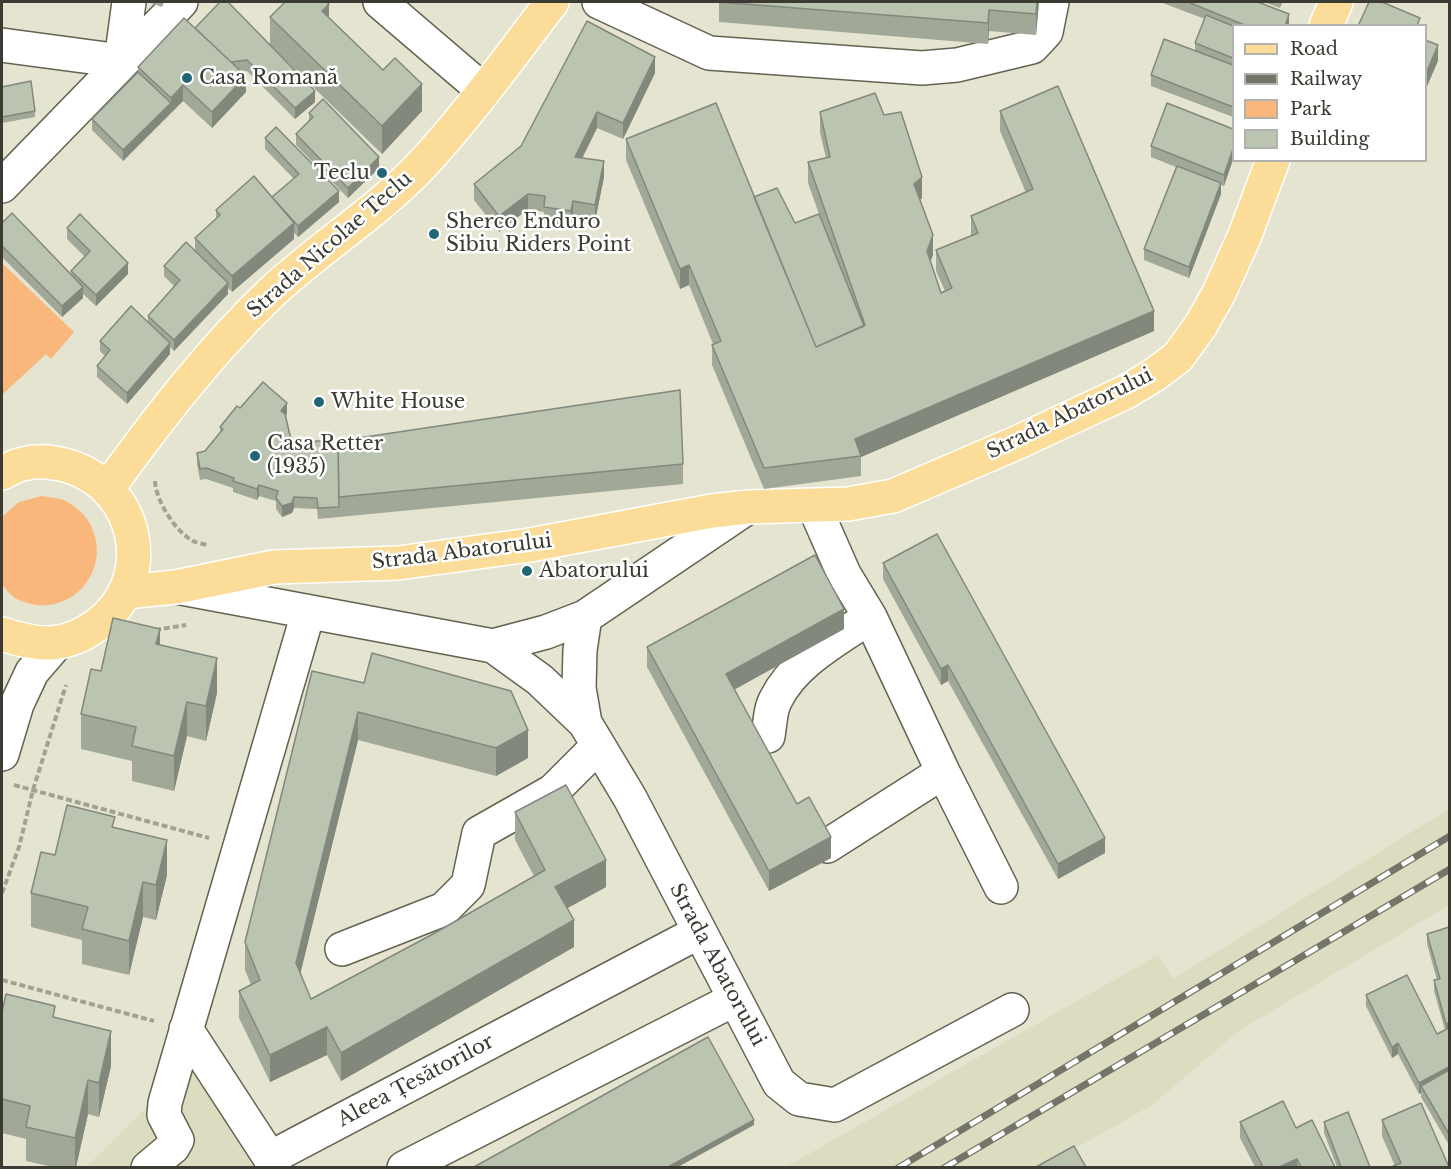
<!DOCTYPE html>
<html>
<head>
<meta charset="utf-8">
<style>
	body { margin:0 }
	#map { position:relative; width:1451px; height:1169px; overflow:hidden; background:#e4e4d0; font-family:"Libre Baskerville",serif }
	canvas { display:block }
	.frame { position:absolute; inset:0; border:3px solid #3b3b33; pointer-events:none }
	.legend { position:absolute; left:1232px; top:24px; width:195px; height:138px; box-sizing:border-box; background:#fff; border:2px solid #b1b1ad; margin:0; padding:8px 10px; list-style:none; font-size:18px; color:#3b3b33 }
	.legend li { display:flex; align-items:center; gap:12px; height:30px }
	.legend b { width:30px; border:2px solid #b1b1ad }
</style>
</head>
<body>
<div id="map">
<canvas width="1451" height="1169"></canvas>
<div class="frame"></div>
<ul class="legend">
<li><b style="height:8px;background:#fbdc98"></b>Road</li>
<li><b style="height:8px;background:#747468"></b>Railway</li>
<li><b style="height:16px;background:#f9b77c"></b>Park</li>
<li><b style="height:16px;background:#bbc3b1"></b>Building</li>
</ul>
</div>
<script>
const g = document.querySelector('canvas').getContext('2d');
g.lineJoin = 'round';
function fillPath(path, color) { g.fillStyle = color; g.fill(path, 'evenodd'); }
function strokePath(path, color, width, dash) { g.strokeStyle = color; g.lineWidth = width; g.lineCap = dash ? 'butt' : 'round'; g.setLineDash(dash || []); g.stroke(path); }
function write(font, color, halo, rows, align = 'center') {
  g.font = font + ' "Libre Baskerville",serif'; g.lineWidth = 5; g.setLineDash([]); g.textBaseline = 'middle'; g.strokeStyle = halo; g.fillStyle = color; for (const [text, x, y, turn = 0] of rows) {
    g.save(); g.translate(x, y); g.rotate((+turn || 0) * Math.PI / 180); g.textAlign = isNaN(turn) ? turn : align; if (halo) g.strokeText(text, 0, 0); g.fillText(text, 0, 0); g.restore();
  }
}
fillPath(new Path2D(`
	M1449 809V905L1240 1030 1152 1105 1042 1167 784 1168 1158 955 1173 979Z
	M198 1058 254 1167 85 1168Z`), '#dcdcc0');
fillPath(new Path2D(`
	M2 263 74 332 51 359 46 354 2 395Z
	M42 496C48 497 55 498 61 499 72 503 83 512 89 522 117 572 65 625 15 598 10 595 6 589 2 585V517L19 502Z`), '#f9b77c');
const minor = new Path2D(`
	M380 2 484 91
	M599 2 709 53 922 68 957 65 1032 47 1046 32 1052 2
	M2 45 121 61
	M121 61 129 2
	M2 186 181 2
	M814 506 844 574 870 617 943 772 1001 887
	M176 587 493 646 540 680 585 723 630 798 779 1083 799 1099 835 1105 1012 1010
	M493 646 546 632 585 617 748 507
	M585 723 579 688 580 650 585 617
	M768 736C770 725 770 709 776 699 794 662 838 639 870 617
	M2 754 17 704 32 672 57 643
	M827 846 943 772
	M342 949 444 909 468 885 479 833 553 791 598 746
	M186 1029 270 1158 699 932
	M148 1168 173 1147 177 1140 164 1115 165 1103 308 613
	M404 1168 735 999`);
const major = new Path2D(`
	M1326 26 1336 2
	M2 473C8 470 16 465 23 464 37 460 54 462 68 466 139 487 158 580 97 625 64 649 38 646 2 634
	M108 488C158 419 210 351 272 292 318 249 373 215 418 169 467 117 509 58 552 2
	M125 592 176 587 274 567 398 563 530 545 712 511 748 507 848 504 893 496 1014 444 1126 392 1154 375 1178 357 1201 325 1219 293 1245 235 1273 160`);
strokePath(minor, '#646352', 36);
strokePath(major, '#fff', 36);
strokePath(new Path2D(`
	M155 481C156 501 175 531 193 541 197 543 203 544 207 545
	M155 630 186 625
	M14 785 209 838
	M2 893 19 847 33 790 66 685
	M2 980 154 1021`), '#a2a293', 4, [6, 3]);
strokePath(minor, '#fff', 33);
strokePath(major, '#fbdc98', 33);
const rail = new Path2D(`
	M898 1168 1450 836
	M944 1168 1450 869`);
strokePath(rail, '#747468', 7);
strokePath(rail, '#fff', 4.5, [14]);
fillPath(new Path2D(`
	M148 2H164L162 7Z
	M719 2H1044V3L1039 2 1036 35 989 31 988 44 719 22Z
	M1160 2H1258L1289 26H1233V117L1151 86V75L1195 51V43L1205 19Z
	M1264 2H1283L1280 8Z
	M270 17 329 18 422 111 382 154 273 48 315 102 295 119 247 71 241 72 246 92 212 128 183 101 123 161 92 130V119L138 72V67L195 28 270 45Z
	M655 73 623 139 597 128 582 158 604 177 595 221 573 217 571 227 544 223V212L528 209 499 232 474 200V184Z
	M2 87 35 111V117L2 123Z
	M1000 111 1154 331 861 457V476L764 489 712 365V345L713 344 689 285 680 289 626 160V139L754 197 795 223 824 228 808 183V162L826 158 820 132V112L884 115 922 198 920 200 933 255 930 261 941 293 945 291 936 271V250L971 236V216L1026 193 1000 131Z
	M309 113 379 168 348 198 296 145V134L309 121Z
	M1233 129 1224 186 1221 185V194L1189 278 1144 260V249L1176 167 1151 157V146Z
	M265 138 339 202 298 237 294 233V239L232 292 228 288V294L174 351 170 347V354L127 404 97 377V366L105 356 100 351V341L148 322V316L174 286 164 276V266L195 250V238L216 218V210L272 197 294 179 265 149Z
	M2 223 71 274V271L85 257 67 239V228L128 274 96 306 83 294V298L62 317 2 257Z
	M240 408 287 414 286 416 292 444 328 451 683 464V484L318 519 317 509 294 508 292 513 282 517 276 509V501L259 496 257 500 233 492V488L206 479 200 480 197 464V453L205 451 220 433V427Z
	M883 563 1105 853 1058 879 948 681 941 685 883 579Z
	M844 629 734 690 797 804 831 858 769 891 647 667V647Z
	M160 645 217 693 206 741 187 736 174 791 132 781V761L81 749V714L101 671Z
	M312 671 528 758 496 776 358 740 300 974 311 999 433 934 534 876 515 840V812L606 887 567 908 574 947 341 1081 327 1055 270 1082 239 1018V991L251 985 245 970V942Z
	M115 828 167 875 156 920 143 917 129 975 82 964V940L31 927V893L55 855Z
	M1449 927V1145L1421 1097V1093L1419 1094 1398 1054 1392 1058 1366 1006V995L1437 1034 1445 1030 1434 991V980H1437L1427 944V934Z
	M2 1012 55 1018 111 1066 99 1117 88 1114 76 1167H53L26 1161V1139L2 1133Z
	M1382 1120 1449 1167 1395 1166 1382 1136Z
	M1240 1122 1296 1128 1335 1167H1255L1240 1138Z
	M1324 1122 1370 1167H1337L1324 1133Z`), '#a1a898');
fillPath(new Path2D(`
	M1037 2H1039L1036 35V14Z
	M329 4V32L322 11Z
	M989 10V31L988 44V23Z
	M1289 14V25L1285 26Z
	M1438 45V61L1425 91V76Z
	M655 57V73L623 139V123Z
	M246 76V92L212 128V112Z
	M422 84V111L382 154V126Z
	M183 85V101L123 161V150L171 103V98Z
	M315 91V102L295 119V108Z
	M597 112V128L575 173V157Z
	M1233 149V160L1224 186V175Z
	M379 157V168L348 198V188Z
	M604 161V177L595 221V205Z
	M922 177V198L914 204V184Z
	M1221 183V194L1189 278V267Z
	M339 191V202L298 237V226Z
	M528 194V209L499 232V216Z
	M573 201V217L571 227V211Z
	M294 223V239L232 292V276Z
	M933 235V255L927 271V251Z
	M128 263V274L96 306V295Z
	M689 265V285L680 289V269Z
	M228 283V294L174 351V340Z
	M83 287V298L62 317V306Z
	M1154 311V331L861 457 855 439Z
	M170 343V354L127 404V393Z
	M287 403V414L281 421V411Z
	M259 485V496L257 500V489Z
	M294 497V508L292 513 282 517V506Z
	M844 609V629L726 694V674Z
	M160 629V663L156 644Z
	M217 658V693L206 741V706Z
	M948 665V681L941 685V669Z
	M187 702V736L174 791V756Z
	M358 712V740L296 991V963Z
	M528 730V758L496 776V748Z
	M831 837V858L769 891V871Z
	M1105 838V853L1058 879V864Z
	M167 840V875L156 920V885Z
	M606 860V887L555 915V887Z
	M143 882V917L129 975V941Z
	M574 920V947L341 1081V1053Z
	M1449 1023V1034H1446V1024Z
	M327 1027V1055L270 1082V1055Z
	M111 1031V1066L99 1117V1083Z
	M1398 1043V1054L1392 1058V1047Z
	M1449 1067V1078L1421 1086V1093L1419 1094V1083Z
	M88 1080V1114L76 1167H75V1138Z
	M754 1120V1125L678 1167H668Z
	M1297 1159V1167H1279Z`), '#83887c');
const building = new Path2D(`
	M220 2H228L315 91 295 108 247 60 231 62 195 28Z
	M285 2H326L329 4 322 11 383 70 395 58 422 84 382 126 270 17Z
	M719 2H1037L1036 14 989 10 988 23Z
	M1188 2H1258L1289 14 1285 26H1247Z
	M1369 2H1382L1420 18 1417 26H1358Z
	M1206 15 1233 26V58L1195 43Z
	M184 18 246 76 212 112 183 85 171 98 138 67Z
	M587 21 655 57 623 123 597 112 575 157 604 161 595 205 573 201 571 211 544 207 545 196 528 194 499 216 474 184 521 146Z
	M1164 39 1233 65V107L1151 75Z
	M1425 40 1438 45 1425 76Z
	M138 72 171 103 123 150 92 119Z
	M31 81 35 111 2 117V87Z
	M1058 86 1154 311 855 439 861 456 764 468 712 345 721 341 689 265 680 269 626 139 716 103 816 347 865 325 808 162 830 157 820 112 875 93 884 115 901 112 922 177 914 184 933 235 927 251 941 293 952 288 936 250 978 233 971 216 1033 189 1000 111Z
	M323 99 379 157 348 188 296 134 313 117 309 113Z
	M1167 103 1233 129V149L1224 175 1151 146Z
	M276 127 339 191 298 226 272 197 299 174 265 138Z
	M1177 166 1221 183 1189 267 1144 249Z
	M254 176 294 223 232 276 195 238 220 215 216 210Z
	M777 188 795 223 819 214 864 326 816 347 754 197Z
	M12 213 83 287 62 306 2 246V223Z
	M80 214 128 263 96 295 71 271 90 251 67 228Z
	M186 242 228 283 174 340 148 316 180 280 164 266Z
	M131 306 170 343 127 393 97 366 110 350 100 341Z
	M263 382 287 403 281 411 285 414 292 444 311 447 316 441H325L329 447 328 451 338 450 339 507 318 508 317 498 294 497 292 503 282 506 276 498 278 491 259 485 257 489 233 481 234 478 206 468 200 469 197 453 205 451 223 429 220 427 237 406 240 408Z
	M680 390 683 464 339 497 338 441Z
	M937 534 1105 838 1058 864 948 665 941 669 883 563Z
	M815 555 844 609 726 674 797 804 809 797 831 837 769 871 647 647Z
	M113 618 160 629 156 644 217 658 206 706 187 702 174 756 132 746 136 727 81 714 91 669 101 671Z
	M372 653 511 691 528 730 496 748 358 712 296 963 311 999 433 934 545 870 515 812 566 785 606 860 555 887 574 920 341 1053 327 1027 270 1055 239 991 260 980 245 942 312 671 364 683Z
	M67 805 115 817 112 827 167 840 156 885 143 882 129 941 82 929 88 907 31 893 41 852 55 855Z
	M1449 927V1023L1446 1024 1434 980 1440 979 1427 934Z
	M1407 975 1437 1034 1449 1028V1067L1419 1083 1398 1043 1392 1047 1366 995Z
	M6 994 55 1006 53 1017 111 1031 99 1083 88 1080 75 1138 26 1127 30 1106 2 1099V1012Z
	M708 1037 754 1120 668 1167H474Z
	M1449 1070V1134L1421 1086Z
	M1283 1101 1296 1128 1312 1120 1335 1167H1301L1297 1159 1279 1167H1263L1240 1122Z
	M1421 1103 1449 1167H1391L1401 1163 1382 1120Z
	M1348 1112 1370 1167H1341L1324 1122Z
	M1074 1146 1086 1167H1036Z`);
fillPath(building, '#bbc3b1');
strokePath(building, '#83887c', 1.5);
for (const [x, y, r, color] of [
	[187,78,6,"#206676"],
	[382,173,6,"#206676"],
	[434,234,6,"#206676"],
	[319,402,6,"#206676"],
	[255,456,6,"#206676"],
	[527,571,6,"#206676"]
]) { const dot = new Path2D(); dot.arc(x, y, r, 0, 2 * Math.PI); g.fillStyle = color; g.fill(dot); strokePath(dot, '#fff', 2); }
write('20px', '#3b3b33', '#fff', [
	["Casa Romană",199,78],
	["Teclu",370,173,"right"],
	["Sherco Enduro",446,222],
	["Sibiu Riders Point",446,245],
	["White House",331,402],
	["Casa Retter",267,444],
	["(1935)",267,467],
	["Abatorului",539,571]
], 'left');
write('20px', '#3b3b33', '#fff', [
	["Strada Nicolae Teclu",330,245,-41],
	["Strada Abatorului",1070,414,-26],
	["Strada Abatorului",462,552,-7],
	["Strada Abatorului",717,965,62],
	["Aleea Țesătorilor",416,1081,-28]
]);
</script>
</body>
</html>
